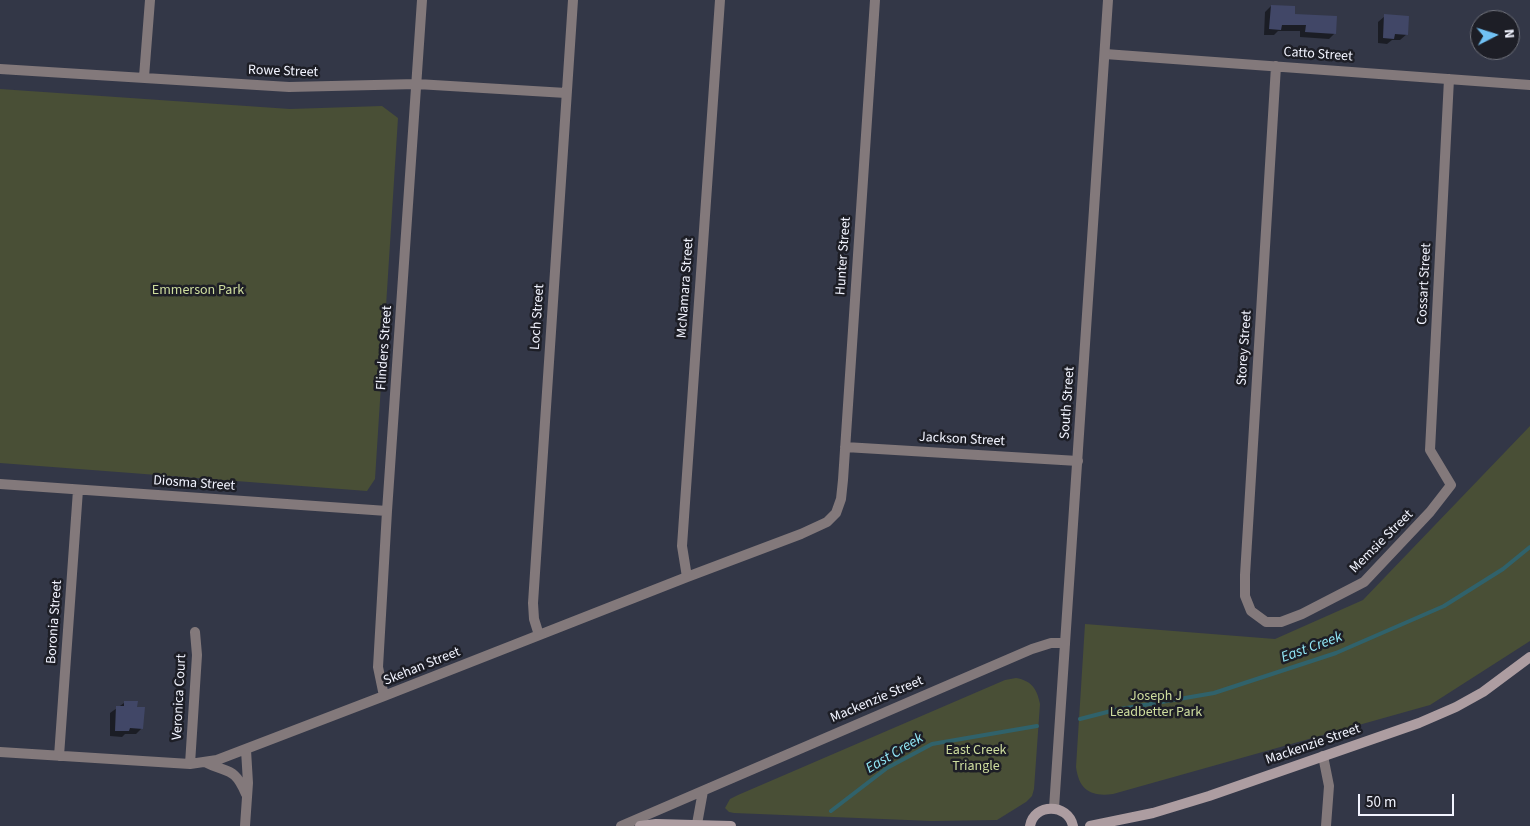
<!DOCTYPE html>
<html>
<head>
<meta charset="utf-8">
<style>
	body { margin:0 }
	#map { position:relative; width:1530px; height:826px; overflow:hidden; background:#333747; font-family:"Source Sans 3",sans-serif }
	canvas { display:block }
	.north { position:absolute; left:1470px; top:10px; width:50px; height:50px; box-sizing:border-box; background:#1d1e26; border:1px solid #72747d; border-radius:50%; rotate:85deg; font-size:14px; font-weight:700; line-height:20px; text-align:center; color:#f2f4ff }
	.north::after { content:''; display:block; margin:auto; width:18px; height:22px; background:#70c1f4; clip-path:polygon(50% 0,100% 100%,50% 72%,0 100%) }
	.scale { position:absolute; left:1358px; top:794px; width:96px; height:22px; box-sizing:border-box; border:2px solid #f2f4ff; border-top:0; padding-left:6px; font-size:15px; line-height:18px; white-space:nowrap; color:#f2f4ff; -webkit-text-stroke:4px #1d1e26; paint-order:stroke }
</style>
</head>
<body>
<div id="map">
<canvas width="1530" height="826"></canvas>
<div class="north">N</div>
<div class="scale">50 m</div>
</div>
<script>
const g = document.querySelector('canvas').getContext('2d');
g.lineJoin = 'round';
function fillPath(path, color) { g.fillStyle = color; g.fill(path, 'evenodd'); }
function strokePath(path, color, width, dash) { g.strokeStyle = color; g.lineWidth = width; g.lineCap = dash ? 'butt' : 'round'; g.setLineDash(dash || []); g.stroke(path); }
function write(font, color, halo, rows, align = 'center') {
  g.font = font + ' "Source Sans 3",sans-serif'; g.lineWidth = 5; g.setLineDash([]); g.textBaseline = 'middle'; g.strokeStyle = halo; g.fillStyle = color; for (const [text, x, y, turn = 0] of rows) {
    g.save(); g.translate(x, y); g.rotate((+turn || 0) * Math.PI / 180); g.textAlign = isNaN(turn) ? turn : align; if (halo) g.strokeText(text, 0, 0); g.fillText(text, 0, 0); g.restore();
  }
}
fillPath(new Path2D(`
	M0 89 290 109 382 106 398 118 375 479 367 491 0 463Z
	M1530 426V641L1430 705 1113 794C1091 797 1079 790 1076 767L1085 624 1275 639 1363 600Z
	M1016 678C1032 681 1037 689 1040 704L1034 789 1032 796 1026 802 997 820 932 821 734 813 729 812 725 808 730 799 738 795 1005 680Z`), '#494f36');
fillPath(new Path2D(`
	M1271 6 1293 15 1335 33 1329 39 1300 37V31H1278L1274 35H1264L1265 12Z
	M1385 16 1407 34 1400 40H1392L1387 44 1378 43V22Z
	M124 703 142 728 136 734H125L122 737 110 736V713Z`), '#0007');
strokePath(new Path2D(`
	M1080 719 1115 710 1214 693 1336 653 1444 606 1503 569 1530 547
	M831 811 887 768 932 744 1037 726`), '#30626b', 4);
fillPath(new Path2D(`
	M1271 5 1295 6V14L1337 16 1336 34 1305 32 1306 25H1282L1281 30 1269 29Z
	M1384 14 1409 16 1408 35 1395 34 1394 39 1383 38Z
	M124 701H138L137 707H145L143 729 130 728 129 731H115L116 706H124Z`), '#414767');
strokePath(new Path2D(`
	M1105 54 1530 85
	M1276 66 1245 575V596L1251 611 1266 622H1281L1302 614 1364 582 1430 512 1451 485 1430 450 1449 79
	M0 69 289 87 417 84 566 93
	M144 77 150 0
	M845 447 1078 461
	M0 484 387 511
	M687 577 682 546 720 0
	M539 635 534 619 533 603 573 0
	M384 696 378 667 387 511 422 0
	M0 752 190 764 217 760 384 696 687 577 801 534 827 522 836 513 841 499 843 480 875 0
	M59 756 78 490
	M1323 756 1329 786 1326 826
	M205 762C228 774 234 766 246 794
	M190 764 197 655 195 632
	M697 824 703 791
	M245 826 248 783 246 750
	M621 826 1032 649 1051 643H1065`), '#83797b', 10);
strokePath(new Path2D(`
	M1054 808 1108 0`), '#83797b', 10);
strokePath(new Path2D(`
	M640 826 656 824 731 826
	M1030 826C1034 803 1068 803 1073 826
	M1090 826 1153 813 1209 796 1419 723 1456 707 1483 692 1530 657`), '#ad9da1', 10);
write('14px', '#f2f4ff', '#1d1e26', [
	["Catto Street",1318,55,4],
	["Rowe Street",283,72,2],
	["Hunter Street",844,256,-86],
	["Cossart Street",1425,284,-87],
	["McNamara Street",686,288,-86],
	["Loch Street",538,317,-86],
	["Flinders Street",385,348,-86],
	["Storey Street",1245,348,-86],
	["South Street",1068,403,-86],
	["Jackson Street",962,440,3],
	["Diosma Street",194,484,4],
	["Memsie Street",1382,542,-45],
	["Boronia Street",55,622,-86],
	["Skehan Street",422,667,-22],
	["Veronica Court",180,697,-87],
	["Mackenzie Street",877,700,-23],
	["Mackenzie Street",1313,745,-19]
]);
write('14px', '#cedd9e', '#1d1e26', [
	["Emmerson Park",198,291],
	["Joseph J",1156,697],
	["Leadbetter Park",1156,713],
	["East Creek",976,751],
	["Triangle",976,767]
]);
write('italic 15px', '#92e8f7', '#1d1e26', [
	["East Creek",1312,648,-20],
	["East Creek",895,754,-31]
]);
</script>
</body>
</html>
